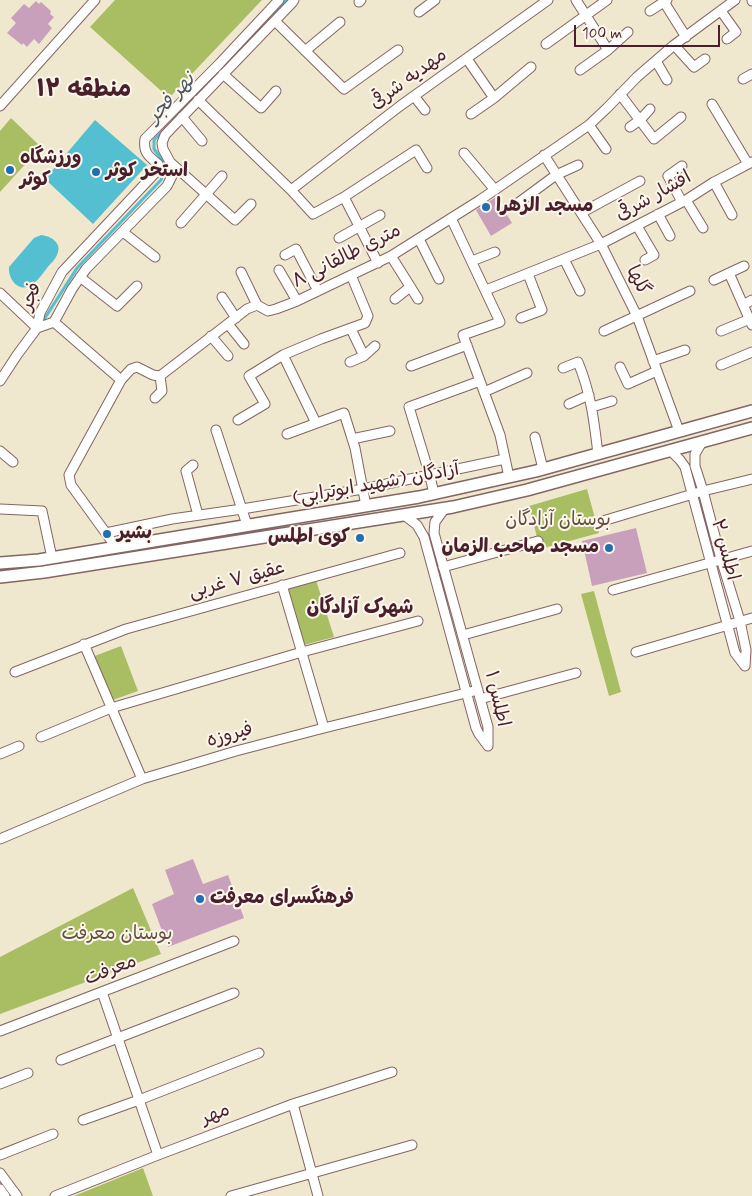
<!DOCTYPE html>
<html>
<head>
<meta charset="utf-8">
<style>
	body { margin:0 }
	#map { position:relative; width:752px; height:1196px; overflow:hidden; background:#f0e8ce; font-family:Mynerve,sans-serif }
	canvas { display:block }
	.scale { position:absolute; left:574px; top:25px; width:146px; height:22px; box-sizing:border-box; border:2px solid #4a1f2b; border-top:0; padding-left:6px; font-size:15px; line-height:18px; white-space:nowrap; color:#4a1f2b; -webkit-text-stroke:4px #fbf7ec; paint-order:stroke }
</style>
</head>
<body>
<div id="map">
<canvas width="752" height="1196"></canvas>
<div class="scale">100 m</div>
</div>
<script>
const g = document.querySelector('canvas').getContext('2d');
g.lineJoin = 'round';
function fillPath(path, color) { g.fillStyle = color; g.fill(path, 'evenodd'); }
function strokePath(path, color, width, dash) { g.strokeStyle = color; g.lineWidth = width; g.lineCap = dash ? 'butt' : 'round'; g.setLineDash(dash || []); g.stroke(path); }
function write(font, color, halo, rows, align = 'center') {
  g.font = font + ' Mynerve,"Playpen Sans Arabic",sans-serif'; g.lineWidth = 4; g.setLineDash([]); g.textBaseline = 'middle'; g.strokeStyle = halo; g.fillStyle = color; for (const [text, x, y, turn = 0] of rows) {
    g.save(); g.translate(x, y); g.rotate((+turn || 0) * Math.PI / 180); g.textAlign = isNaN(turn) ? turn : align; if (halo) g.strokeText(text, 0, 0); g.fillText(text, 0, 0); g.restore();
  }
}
fillPath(new Path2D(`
	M115 0H262L169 98 90 27Z
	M11 118 41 147 0 192V131Z
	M587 489 599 533 540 549 529 506Z
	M316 580 334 637 304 645 288 589Z
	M594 591 621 692 609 696 581 594Z
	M121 646 138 691 110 701 92 657Z
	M133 888 161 954 0 1014V957Z
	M143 1168 153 1196H74Z`), '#a9bd62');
fillPath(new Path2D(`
	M95 120 147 165 93 224 45 179Z
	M41 235C51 236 63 243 57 255 55 260 50 264 47 268 43 273 39 279 34 283 21 295 8 281 9 267L34 238Z`), '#54bfd0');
strokePath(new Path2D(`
	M43 321 77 268 161 180 165 170 162 160 154 149V140L286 0`), '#54bfd0', 3);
fillPath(new Path2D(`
	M36 1 39 4 41 2 51 11 50 14 54 17 48 24 52 28 39 44 34 39 27 47 23 43 22 45 7 33 16 23 11 18 24 4 29 8Z
	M496 197 512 223 491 236 476 210Z
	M636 528 647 573 592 586 582 541Z
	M193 859 203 884 228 875 244 918 168 947 152 904 174 894 165 870Z`), '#c9a0bc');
const minor = new Path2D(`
	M576 0 608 50
	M752 0V1
	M359 2 361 0
	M664 2 686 37
	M650 11 667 0
	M721 11 736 32 727 39
	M419 12 435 0
	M275 21 344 89 398 50
	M546 44 607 0
	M674 45 694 67 705 59
	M305 51 340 22
	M467 59 494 98
	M656 61 667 80
	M580 70 608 50 628 32
	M223 74 261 108 276 91
	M743 79 752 74
	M620 94 654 139 681 117
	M414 96 425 110
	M198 100 291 190 313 214 344 197 416 150 427 168
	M712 104 748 164
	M0 106 95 0
	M471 114 494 98 531 67
	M182 117 202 141
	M589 125 606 149
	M630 127 640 120 650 109
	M464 153 495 190
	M544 155 601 244 637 316 679 431
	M170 162 235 220 251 204
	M714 182 732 215
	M291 190 400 106 548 0
	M344 197 378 263
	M686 200 703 228
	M682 202 668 176 682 166
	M518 203 556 175 578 165
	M581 213 640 181
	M658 214 670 236
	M451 218 500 322 463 335 500 435 509 477
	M181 223 222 176
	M637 226 654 255 645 260
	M123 232 155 257
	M339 238 380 215
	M419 239 439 279
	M285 255 296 249 318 291
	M391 256 418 299
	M564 259 580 291
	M472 261 495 252
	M279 270 297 301
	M241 272 257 305
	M729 273 752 325
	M80 277 117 306 137 286
	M714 280 744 266
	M486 290 601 244 686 200 714 182 752 162
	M0 293 37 328
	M222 297 236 318
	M395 299 410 287
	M743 305 752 300
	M521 318 542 310 528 274
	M54 322 121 380
	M228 324 244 344
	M37 328 54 322 72 289 86 269 167 186 173 174 170 162 163 149 162 143 165 135 292 3 294 0
	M351 329 364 356
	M604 331 690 291
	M721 331 750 319
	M211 336 228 356
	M653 361 685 350
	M350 362 364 356 375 346
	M721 365 752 352
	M411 366 467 345
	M620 367 628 384 657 371
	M563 368 578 362C591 394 594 420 598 454
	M0 381 17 355 37 328 40 313 62 272 158 170V164C148 156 143 152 145 139L220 63 279 0
	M484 392 527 373
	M155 398 162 391 160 376
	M569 404 589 395
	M592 407 612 401
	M238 420 265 404 249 376 283 355
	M316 423 283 355 321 339 365 323 368 316 351 275
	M216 430 247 525
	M287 434 344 413 355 448 366 506
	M535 437 543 469
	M352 439 390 431
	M702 442 695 454V466L703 491 721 559 740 621 746 650 745 666
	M670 450 680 460 685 467 735 653 745 666
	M0 451 13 462
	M193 465 186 471 198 515
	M434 494 430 476 409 407 480 381
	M445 508 435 522 434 533 488 727V746
	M0 509 42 511 52 558
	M404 515 417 525 424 537 476 728 479 734 488 746
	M596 523 703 491 752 479
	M106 533 172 519 242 509 363 489 505 459
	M116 547 71 485 69 475 121 380 131 369 137 367 153 375 160 376 247 309 257 305 268 311 276 309 297 301 391 256 480 200 589 125 607 108 637 77 674 45 735 0
	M443 567 538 541
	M282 585 324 728
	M613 590 752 551
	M463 635 557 609
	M84 644 142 779
	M636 652 752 618
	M15 672 126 629 400 553
	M480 699 576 673
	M41 737 111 708 302 652 418 621
	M0 754 19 746
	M0 839 142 779 236 751 324 728 478 690
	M102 992 158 1155
	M0 1031 234 941
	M61 1060 234 993
	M0 1084 28 1073
	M293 1104 318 1196
	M83 1120 139 1100 259 1053
	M0 1155 53 1134
	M0 1173 17 1196
	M0 1189 5 1196
	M55 1196 158 1155 293 1104 392 1072
	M231 1196 412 1145`);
const major = new Path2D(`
	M0 563 39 560 419 497 536 471 752 411
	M0 577 44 572 453 507 527 490 752 428`);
strokePath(minor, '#846564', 11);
strokePath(major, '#846564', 14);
strokePath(minor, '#fff', 9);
strokePath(major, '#fff', 11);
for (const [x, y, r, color] of [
	[10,170,5,"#1f6fb2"],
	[96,172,5,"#1f6fb2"],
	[486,207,5,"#1f6fb2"],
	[107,534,5,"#1f6fb2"],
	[360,538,5,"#1f6fb2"],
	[609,548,5,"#1f6fb2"],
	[200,899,5,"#1f6fb2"]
]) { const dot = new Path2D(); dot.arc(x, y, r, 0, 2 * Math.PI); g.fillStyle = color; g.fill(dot); strokePath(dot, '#fbf7ec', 2); }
write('19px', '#4a1f2b', '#fbf7ec', [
	["مهدیه شرقی",409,80,-36],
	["افشار شرقی",654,197,-29],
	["۸ متری طالقانی",347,257,-27],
	["گلها",637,281,63],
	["فجر",32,297,-67],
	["آزادگان (شهید ابوترابی)",376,485,-10],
	["اطلس ۲",724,550,75],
	["عقیق ۷ غربی",237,581,-15],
	["اطلس ۱",496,699,77],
	["فیروزه",230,736,-16],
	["معرفت",111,971,-21],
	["مهر",216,1115,-21]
]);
write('bold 19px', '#4a1f2b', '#fbf7ec', [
	["ورزشگاه",20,159],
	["کوثر",20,181],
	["استخر کوثر",106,172],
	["مسجد الزهرا",496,207],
	["بشیر",117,534],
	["کوی اطلس",350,538,"right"],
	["مسجد صاحب الزمان",599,548,"right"],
	["فرهنگسرای معرفت",210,899]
], 'left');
write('19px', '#664e3c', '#fbf7ec', [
	["بوستان آزادگان",558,521],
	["بوستان معرفت",117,935]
]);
write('italic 20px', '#4e5765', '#fbf7ec', [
	["نهر فجر",172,99,-47]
]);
write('bold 20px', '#4a1f2b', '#fbf7ec', [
	["شهرک آزادگان",360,609]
]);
write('bold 24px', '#4a1f2b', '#fbf7ec', [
	["منطقه ۱۲",84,91]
]);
</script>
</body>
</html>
